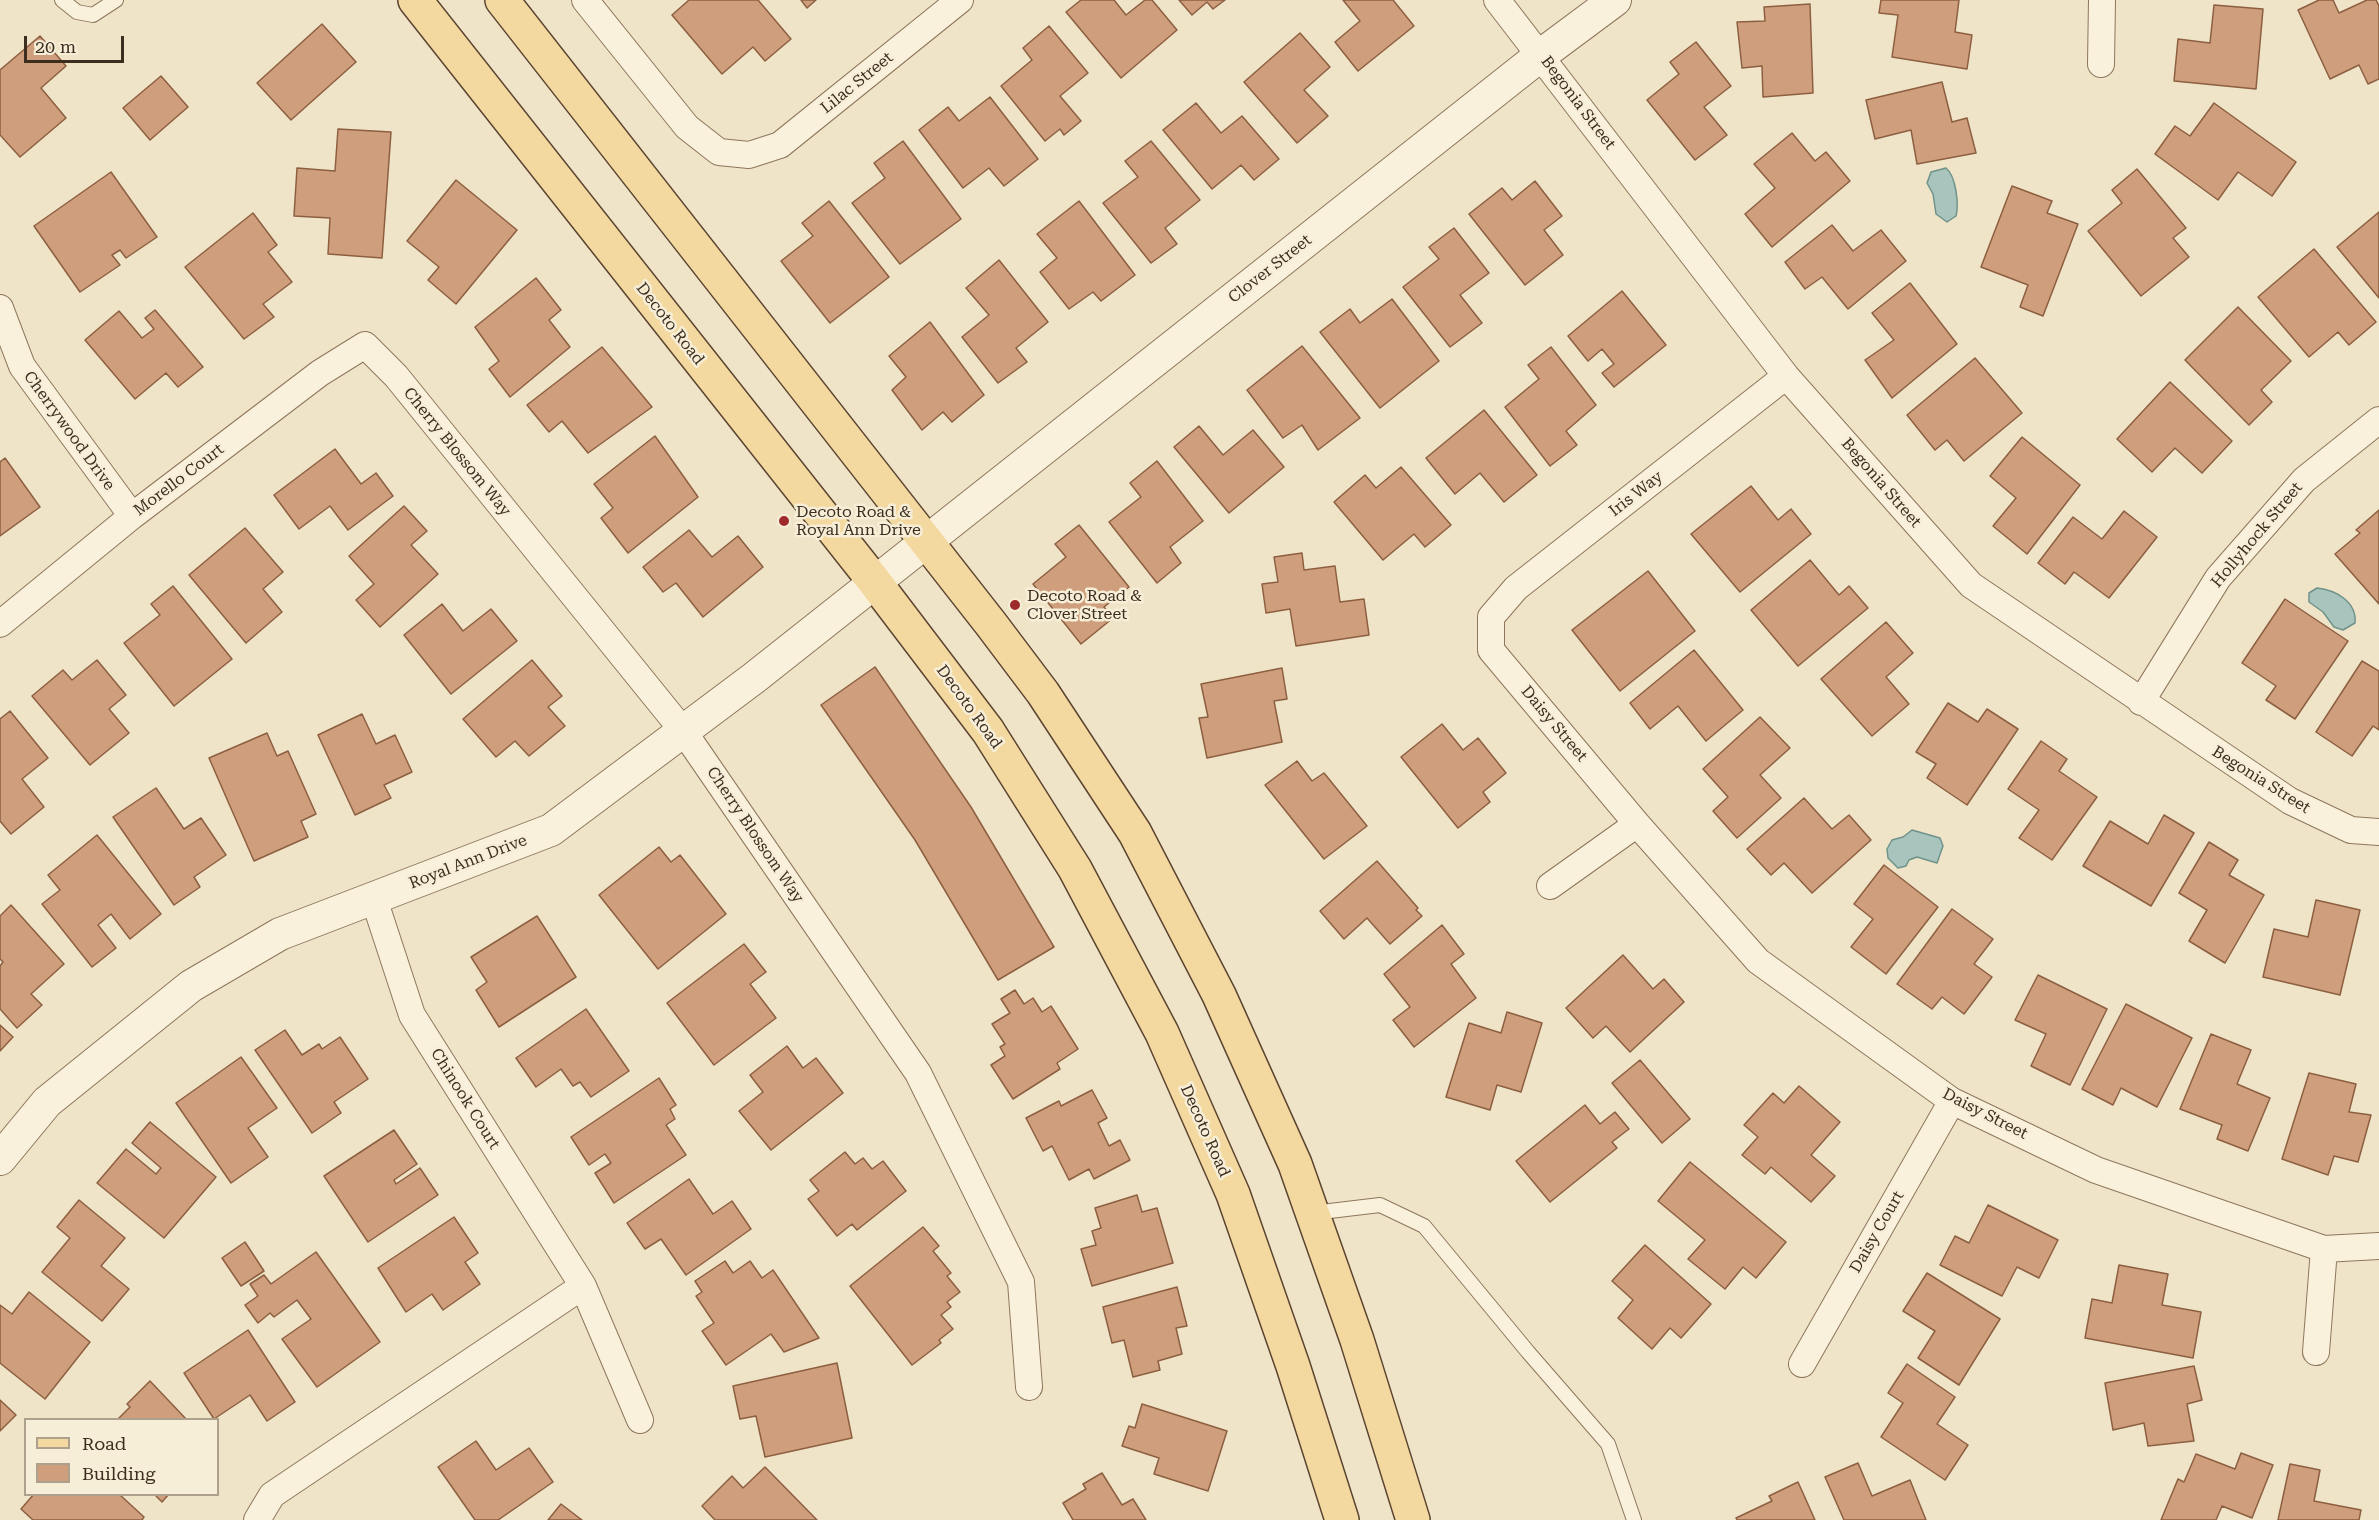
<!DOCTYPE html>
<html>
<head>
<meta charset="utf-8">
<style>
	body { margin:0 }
	#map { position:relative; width:2379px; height:1520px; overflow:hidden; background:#f0e4c8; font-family:"Roboto Serif",serif }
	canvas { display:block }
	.legend { position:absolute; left:24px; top:1418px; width:195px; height:78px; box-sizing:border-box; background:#f7eed8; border:2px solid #ada18e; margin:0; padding:8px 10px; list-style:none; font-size:18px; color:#3d2e20 }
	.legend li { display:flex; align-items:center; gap:12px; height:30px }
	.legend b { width:30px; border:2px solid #ada18e }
	.scale { position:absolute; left:24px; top:36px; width:100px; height:27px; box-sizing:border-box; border:3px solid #3d2e20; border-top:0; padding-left:8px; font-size:18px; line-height:21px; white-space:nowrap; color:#3d2e20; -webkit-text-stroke:4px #f7eed8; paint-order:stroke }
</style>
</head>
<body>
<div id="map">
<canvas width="2379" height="1520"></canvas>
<ul class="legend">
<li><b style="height:8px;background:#f3d9a0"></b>Road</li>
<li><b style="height:16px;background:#cf9f7d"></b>Building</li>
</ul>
<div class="scale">20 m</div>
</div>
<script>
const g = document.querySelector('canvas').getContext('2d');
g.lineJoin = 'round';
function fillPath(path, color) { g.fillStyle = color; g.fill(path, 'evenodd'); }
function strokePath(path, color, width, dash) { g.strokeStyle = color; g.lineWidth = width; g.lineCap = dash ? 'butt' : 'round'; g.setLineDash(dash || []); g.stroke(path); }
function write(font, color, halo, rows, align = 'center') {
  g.font = font + ' "Roboto Serif",serif'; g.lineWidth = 5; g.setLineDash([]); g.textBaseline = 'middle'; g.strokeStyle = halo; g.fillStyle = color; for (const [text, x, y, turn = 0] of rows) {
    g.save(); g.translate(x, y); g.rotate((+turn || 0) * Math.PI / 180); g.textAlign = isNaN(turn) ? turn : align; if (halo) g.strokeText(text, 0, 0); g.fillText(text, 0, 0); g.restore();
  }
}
const water = new Path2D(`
	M1946 168C1956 176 1959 204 1956 216L1947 222 1936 214 1933 194 1927 183 1931 172Z
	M2317 588C2335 590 2357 601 2355 623L2343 630 2334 627 2323 612 2309 602V593Z
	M1912 830 1940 838 1943 846 1937 863 1917 857 1909 860 1906 866 1898 868 1888 858 1887 849 1892 840 1903 837Z`);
fillPath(water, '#a9c4bc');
strokePath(water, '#6f938a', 1.5);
const building = new Path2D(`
	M689 0H758L791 39 765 61 753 47 722 74 672 15Z
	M801 0H816L807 8Z
	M1081 0H1114L1126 15 1145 0H1152L1177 30 1121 78 1066 12Z
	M1179 0H1225L1213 9 1207 2 1192 15Z
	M1343 0H1393L1414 26 1358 71 1335 42 1360 21Z
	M1881 0H1959L1955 32 1972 35 1967 69 1892 57 1898 15 1879 13Z
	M2319 0H2333L2339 13 2367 0H2376L2379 6V79L2368 84 2359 65 2330 79 2298 10Z
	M1810 4 1813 93 1763 97 1762 66 1742 68 1737 22 1765 21 1764 7Z
	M2214 5 2263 9 2256 89 2174 81 2178 39 2210 43Z
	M322 24 356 62 291 120 257 83Z
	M1049 26 1088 73 1060 96 1081 121 1064 135 1060 129 1045 141 1001 86 1032 60 1023 48Z
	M1300 33 1330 67 1304 90 1328 116 1297 143 1244 82Z
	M40 36 66 66 41 88 66 118 20 157 0 135V70Z
	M1696 42 1731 86 1704 107 1727 135 1695 160 1647 100 1679 74 1670 62Z
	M161 76 188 107 150 140 123 108Z
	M1942 82 1952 122 1967 118 1976 153 1917 164 1911 130 1875 139 1866 100Z
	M990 97 1038 159 1004 186 989 168 963 188 919 130 948 107 959 121Z
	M1196 103 1221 133 1242 116 1279 159 1254 180 1241 165 1212 189 1163 130Z
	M2214 103 2296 162 2272 196 2238 172 2218 200 2155 154 2175 126 2190 136Z
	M338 129 391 132 382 258 328 254 330 218 294 216 297 168 335 171Z
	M1792 133 1815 161 1826 152 1850 181 1772 247 1745 214 1775 188 1754 164Z
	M903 141 961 219 900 264 852 203 885 178 874 163Z
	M1151 141 1200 200 1165 228 1177 244 1151 263 1103 203 1138 177 1125 161Z
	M2137 169 2186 228 2173 238 2189 257 2141 296 2088 231 2122 203 2112 190Z
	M111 172 157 237 126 258 120 250 112 255 120 265 80 292 34 226Z
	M456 180 517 230 456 304 428 280 439 267 407 241Z
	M1535 181 1562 216 1544 230 1563 255 1525 285 1469 214 1502 188 1512 200Z
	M2012 186 2052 201 2047 213 2078 224 2043 316 2020 307 2028 285 1981 267Z
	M829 201 889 277 830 323 781 261 813 236 802 223Z
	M1079 201 1135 275 1101 301 1093 292 1069 309 1040 272 1057 258 1037 234Z
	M2379 212V298L2337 247Z
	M253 213 277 245 268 252 292 282 263 304 274 317 244 339 185 267Z
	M1832 225 1853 251 1881 230 1906 261 1848 309 1822 277 1805 289 1785 262Z
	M1454 228 1489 273 1460 295 1482 323 1450 347 1403 287 1439 259 1429 247Z
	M2314 249 2376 322 2349 345 2338 332 2309 357 2258 297Z
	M999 260 1048 322 1016 348 1027 362 998 383 962 337 989 315 966 288Z
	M536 278 561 310 549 320 570 347 510 397 489 369 499 361 475 327Z
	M1910 283 1957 344 1892 398 1865 360 1894 340 1872 313Z
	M1622 291 1666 345 1614 387 1602 373 1614 364 1602 349 1588 361 1568 336Z
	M1392 299 1439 361 1380 408 1320 332 1350 309 1360 323Z
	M2238 307 2291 361 2261 390 2272 402 2249 425 2185 360Z
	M155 310 203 367 178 387 166 373 135 399 85 340 119 311 142 338 154 329 145 318Z
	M930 322 984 395 952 422 943 412 922 430 892 390 906 377 889 356Z
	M1302 346 1360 418 1318 450 1302 425 1283 438 1247 390Z
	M602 347 652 407 588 453 562 421 549 432 527 405Z
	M1551 347 1596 405 1566 431 1577 445 1550 466 1505 407 1539 379 1528 365Z
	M1975 358 2022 413 1964 461 1947 440 1935 450 1907 415Z
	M2170 382 2232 441 2202 473 2175 448 2152 472 2117 439Z
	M1484 410 1537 475 1504 502 1480 473 1455 494 1426 458Z
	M1199 426 1223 455 1253 430 1284 467 1229 513 1174 447Z
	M655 436 698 497 628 553 601 518 613 508 594 484Z
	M2022 437 2080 485 2027 554 1993 526 2016 498 1990 476Z
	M335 449 361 484 376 473 393 496 348 530 330 506 299 529 274 495Z
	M5 458 40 507 0 536V462Z
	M1157 461 1203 521 1170 547 1181 563 1157 583 1109 522 1141 497 1130 483Z
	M1401 467 1451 525 1425 547 1414 534 1383 560 1334 502 1365 475 1376 488Z
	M1751 486 1778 520 1791 509 1811 534 1740 592 1691 534Z
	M404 506 427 531 411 545 438 574 380 627 356 600 374 584 349 556Z
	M2379 510V604L2335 554 2360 533 2356 530Z
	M2124 511 2157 537 2109 598 2074 572 2065 584 2038 563 2073 517 2102 539Z
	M1079 525 1129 587 1104 607 1113 618 1081 644 1033 584 1066 557 1055 544Z
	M245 528 283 572 263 589 282 612 246 643 189 575Z
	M689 530 712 557 738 536 763 567 703 617 676 583 663 592 643 567Z
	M1302 553 1304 570 1335 566 1340 602 1364 599 1369 635 1296 646 1290 609 1266 613 1262 584 1278 582 1274 557Z
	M1810 560 1839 595 1849 586 1868 608 1798 666 1751 610Z
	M1648 571 1695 631 1620 691 1572 630Z
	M173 586 232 659 174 706 124 643 160 615 151 604Z
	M2285 599 2348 641 2295 719 2266 700 2276 686 2242 663Z
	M442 604 463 631 491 609 517 641 451 694 404 635Z
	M1886 622 1913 653 1886 677 1909 704 1872 736 1821 679Z
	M1694 650 1743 710 1706 741 1678 706 1650 729 1630 703Z
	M97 660 126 695 109 709 129 733 90 765 32 696 63 670 72 680Z
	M532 660 562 696 548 707 565 726 529 756 515 741 496 757 463 719Z
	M2362 661 2379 671V730L2373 726 2352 756 2316 732Z
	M875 667 971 807 1054 947 998 980 915 840 821 705Z
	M1282 668 1287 699 1274 701 1282 742 1207 758 1199 718 1208 717 1201 684Z
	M1948 703 1978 722 1987 709 2018 729 1967 805 1927 778 1936 764 1916 752Z
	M10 711 48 758 22 779 44 807 11 834 0 821V719Z
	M362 714 376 744 395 735 412 772 384 785 391 798 355 815 318 735Z
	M1760 717 1790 748 1760 775 1781 798 1737 838 1713 811 1728 797 1703 769Z
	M1442 724 1463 750 1478 738 1506 773 1483 792 1490 802 1458 828 1401 757Z
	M267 733 277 756 288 751 316 814 301 821 308 837 254 861 209 758Z
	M2041 741 2067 759 2059 771 2097 797 2052 860 2019 838 2039 810 2008 789Z
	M1297 761 1312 781 1324 773 1367 826 1324 859 1265 785Z
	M156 788 184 829 201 818 226 855 194 877 200 887 174 905 113 817Z
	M1804 798 1832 829 1849 815 1871 840 1812 893 1784 863 1771 875 1747 849Z
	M2164 815 2194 833 2151 906 2083 866 2110 821 2148 844Z
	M97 835 161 914 130 939 111 914 98 925 116 948 92 967 42 904 60 890 48 875Z
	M2209 842 2238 860 2229 875 2264 895 2225 963 2189 941 2207 910 2179 893Z
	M659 847 671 862 680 855 726 914 658 969 599 895Z
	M1377 861 1418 908 1416 910 1422 916 1390 944 1367 918 1344 939 1320 911Z
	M1884 865 1938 907 1886 974 1851 947 1873 919 1854 904Z
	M2316 900 2360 910 2340 995 2263 977 2274 929 2308 937Z
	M11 905 64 964 31 994 42 1005 17 1028 0 1009V966L3 962 0 959V916Z
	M1952 909 1993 939 1974 964 1992 977 1964 1014 1942 997 1932 1009 1897 984Z
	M537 916 576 977 499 1027 476 990 487 982 471 957Z
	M1442 925 1464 954 1451 964 1476 998 1414 1047 1393 1020 1410 1007 1384 974Z
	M744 944 766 972 750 984 776 1018 714 1065 667 1003Z
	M1623 955 1653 989 1664 979 1684 1002 1630 1052 1606 1026 1593 1038 1566 1008Z
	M2038 975 2107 1009 2070 1085 2031 1066 2046 1034 2015 1020Z
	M1015 990 1024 1004 1033 998 1042 1012 1051 1006 1078 1049 1057 1063 1060 1069 1013 1099 991 1065 1005 1056 1000 1047 1005 1044 992 1024 1010 1013 1001 999Z
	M2126 1004 2192 1038 2157 1107 2121 1088 2113 1105 2082 1089Z
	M586 1009 629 1071 591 1097 580 1082 573 1086 561 1069 536 1087 516 1058Z
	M1507 1012 1542 1023 1521 1092 1497 1085 1490 1110 1446 1097 1469 1023 1501 1033Z
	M0 1025 13 1037 0 1051Z
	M285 1030 302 1055 319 1044 322 1049 340 1037 368 1079 334 1102 341 1113 312 1133 255 1050Z
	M2211 1034 2251 1050 2237 1084 2270 1098 2248 1151 2217 1139 2222 1125 2180 1109Z
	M787 1046 803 1068 816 1058 843 1093 771 1150 739 1111 763 1092 750 1075Z
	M241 1057 277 1108 248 1128 268 1157 231 1183 176 1103Z
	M1640 1060 1690 1119 1662 1143 1612 1083Z
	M2309 1073 2356 1084 2349 1112 2371 1115 2358 1162 2334 1156 2328 1175 2282 1159Z
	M659 1078 676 1105 670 1109 675 1119 666 1125 686 1155 614 1203 595 1173 611 1163 605 1154 589 1165 571 1137Z
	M1799 1086 1840 1122 1811 1155 1835 1176 1811 1202 1771 1167 1765 1174 1742 1155 1758 1137 1744 1125 1773 1093 1784 1103Z
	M1092 1090 1107 1118 1098 1123 1109 1146 1120 1140 1130 1160 1094 1179 1089 1169 1069 1180 1052 1146 1043 1151 1026 1118 1059 1101 1061 1106Z
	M1585 1105 1600 1124 1615 1112 1629 1129 1612 1142 1617 1148 1550 1202 1516 1161Z
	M150 1122 216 1177 164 1238 97 1183 126 1149 156 1174 161 1168 132 1143Z
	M394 1130 417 1164 394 1180 396 1184 420 1168 438 1195 368 1242 324 1176Z
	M845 1152 855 1164 863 1158 872 1169 883 1161 906 1191 857 1230 852 1224 837 1236 808 1199 819 1191 810 1180Z
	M1690 1162 1786 1242 1756 1278 1743 1267 1725 1289 1688 1259 1705 1240 1658 1201Z
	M689 1179 713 1214 732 1201 751 1229 686 1275 661 1239 645 1249 627 1223Z
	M1137 1195 1142 1212 1157 1208 1173 1263 1092 1286 1081 1249 1096 1245 1092 1231 1101 1228 1095 1208Z
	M79 1200 125 1238 101 1266 129 1289 102 1321 42 1272 70 1238 57 1227Z
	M1988 1205 2058 1240 2039 1278 2017 1267 2002 1296 1940 1265 1955 1236 1969 1243Z
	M454 1217 478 1253 465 1262 480 1284 443 1310 432 1294 406 1312 378 1268Z
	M923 1227 939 1246 933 1251 951 1273 947 1276 960 1292 947 1302 951 1307 941 1315 953 1329 939 1340 941 1343 912 1365 850 1286Z
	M245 1242 264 1271 241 1286 222 1258Z
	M1645 1245 1711 1304 1681 1338 1670 1328 1652 1349 1618 1318 1633 1300 1612 1281Z
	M316 1252 380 1342 317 1387 282 1339 311 1319 297 1300 274 1317 270 1313 258 1323 245 1305 258 1296 250 1284 264 1275 271 1284Z
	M725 1261 733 1273 750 1261 762 1278 773 1270 819 1338 784 1352 771 1334 726 1365 702 1331 714 1323 696 1296 702 1292 695 1281Z
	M2119 1265 2168 1274 2162 1305 2201 1312 2193 1358 2085 1338 2092 1299 2112 1303Z
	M1927 1273 2000 1319 1959 1385 1918 1358 1935 1331 1903 1311Z
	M1177 1287 1187 1326 1176 1328 1182 1354 1158 1361 1160 1370 1133 1377 1124 1340 1112 1343 1103 1307Z
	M29 1292 90 1342 45 1399 0 1363V1305L12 1314Z
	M248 1330 295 1402 267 1421 250 1395 214 1419 184 1373Z
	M837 1363 852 1438 765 1457 756 1416 740 1419 733 1386Z
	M1907 1364 1955 1397 1937 1424 1968 1445 1945 1480 1881 1437 1903 1403 1888 1393Z
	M2194 1366 2202 1400 2187 1404 2194 1441 2148 1446 2144 1423 2113 1430 2105 1383Z
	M150 1381 187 1420H117L130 1407 127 1404Z
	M0 1400 16 1415 0 1431Z
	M1142 1404 1227 1431 1208 1491 1154 1474 1159 1458 1122 1446 1129 1426 1135 1428Z
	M476 1441 496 1470 529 1448 553 1482 498 1520H475L438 1467Z
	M2241 1453 2273 1465 2252 1518 2222 1506 2216 1520H2161L2178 1479 2184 1482 2196 1454 2235 1469Z
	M1858 1463 1872 1496 1910 1480 1926 1520H1844L1825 1477Z
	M2290 1464 2320 1470 2314 1501 2361 1510 2359 1520H2278Z
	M765 1467 817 1520H715L702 1506 732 1476 743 1488Z
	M1102 1473 1122 1505 1133 1499 1146 1520H1073L1063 1503 1086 1489 1083 1484Z
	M1798 1482 1815 1520H1737L1736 1518 1772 1501 1769 1496Z
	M34 1494H119L144 1517 142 1520H33L21 1509Z
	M154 1494H169L162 1502Z
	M561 1504 582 1520H548Z`);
fillPath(building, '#cf9f7d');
strokePath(building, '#8d5f41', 1.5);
const service = new Path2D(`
	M62 0 77 12 93 15 116 0
	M1313 1213 1380 1205 1424 1226 1528 1352 1608 1444 1634 1520`);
const minor = new Path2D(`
	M585 0 687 127 719 152 749 155 780 145 960 0
	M1497 0 1786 376 1971 585 2290 801 2351 830 2379 832
	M2101 64 2102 0
	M0 308 22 366 132 516
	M1786 376 1516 588 1491 617V650L1637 824 1758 961 1952 1101 2096 1170 2324 1249 2379 1246
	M0 624 132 516 320 373 365 345 396 376 684 732 918 1073 1021 1282 1029 1387
	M2141 702 2218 578 2304 480 2379 420
	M1550 886 1637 824
	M374 899 412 1015 583 1286 640 1420
	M2316 1352 2324 1249
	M1802 1364 1952 1101
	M257 1520 272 1495 583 1286`);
const tertiary = new Path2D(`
	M0 1159 47 1102 191 986 280 934 551 830 754 678 1541 55 1615 0`);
const primary = new Path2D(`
	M415 0 874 581 988 731 1075 869 1162 1033 1233 1194 1293 1366 1342 1520
	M502 0 991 624 1043 693 1135 833 1219 995 1295 1164 1357 1340 1413 1520`);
strokePath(service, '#8d765c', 16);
strokePath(minor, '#8d765c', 28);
strokePath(tertiary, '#8d765c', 34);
strokePath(primary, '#5b4430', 36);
strokePath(service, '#faf1dc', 14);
strokePath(minor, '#faf1dc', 26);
strokePath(tertiary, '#faf1dc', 32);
strokePath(primary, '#f3d9a0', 33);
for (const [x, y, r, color] of [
	[784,521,6,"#9e2a2b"],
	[1015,605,6,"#9e2a2b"]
]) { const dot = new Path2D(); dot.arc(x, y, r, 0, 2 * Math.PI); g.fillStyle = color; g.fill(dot); strokePath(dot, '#f7eed8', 2); }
write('16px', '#3d2e20', '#f7eed8', [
	["Lilac Street",857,83,-39],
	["Begonia Street",1578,103,53],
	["Clover Street",1270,269,-38],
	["Decoto Road",670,324,52],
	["Cherrywood Drive",69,431,54],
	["Cherry Blossom Way",457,452,51],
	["Morello Court",179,480,-37],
	["Begonia Street",1881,483,49],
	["Iris Way",1636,494,-38],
	["Hollyhock Street",2257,535,-50],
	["Decoto Road",969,707,54],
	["Daisy Street",1554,724,50],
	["Begonia Street",2261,780,32],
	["Cherry Blossom Way",755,835,56],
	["Royal Ann Drive",468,862,-21],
	["Chinook Court",465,1099,58],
	["Daisy Street",1985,1114,27],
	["Decoto Road",1205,1131,66],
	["Daisy Court",1877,1232,-60]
]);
write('16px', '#3d2e20', '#f7eed8', [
	["Decoto Road &",796,512],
	["Royal Ann Drive",796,530],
	["Decoto Road &",1027,596],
	["Clover Street",1027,614]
], 'left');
</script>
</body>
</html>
